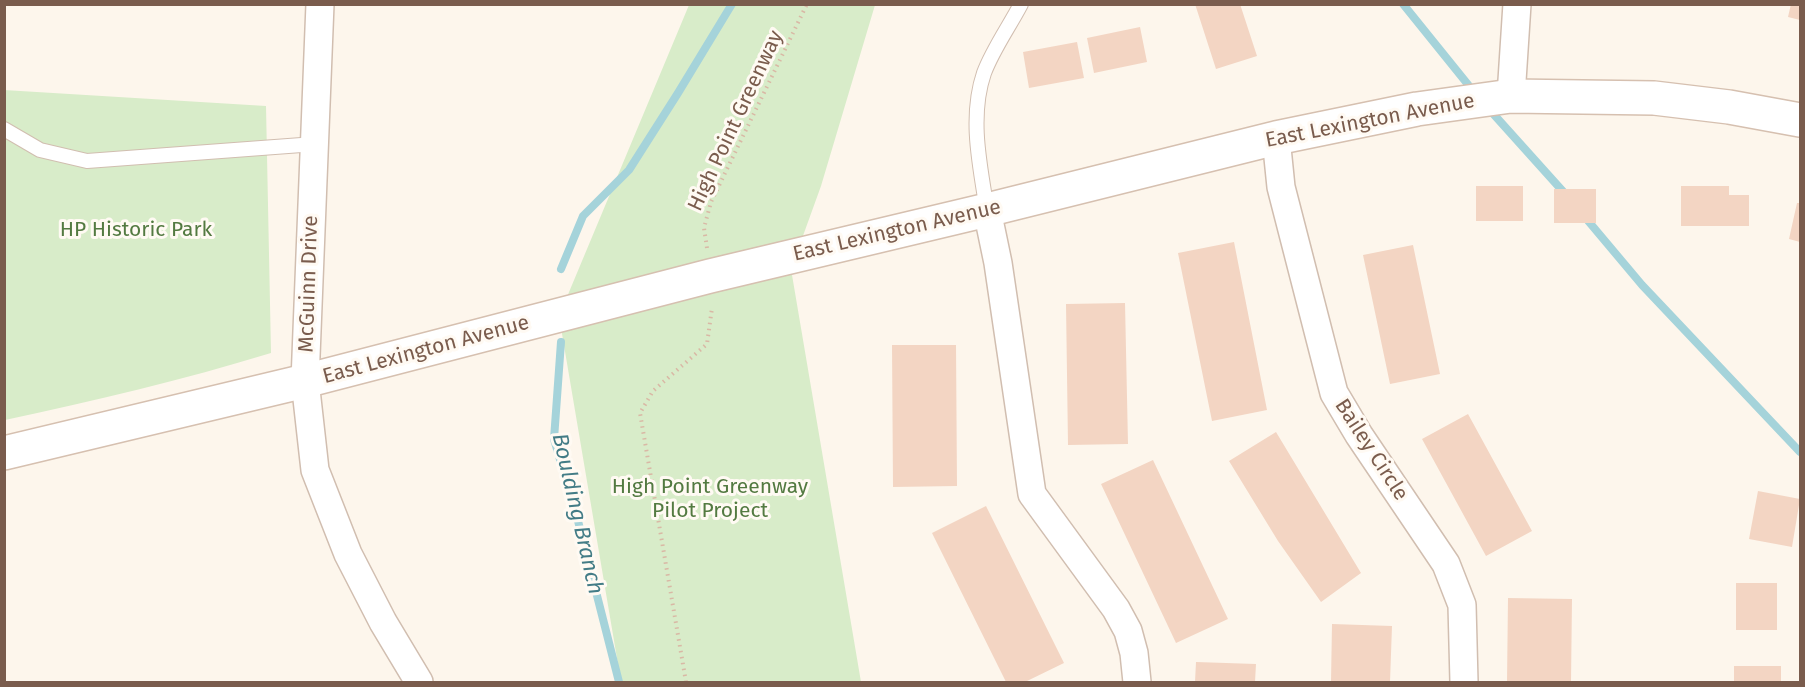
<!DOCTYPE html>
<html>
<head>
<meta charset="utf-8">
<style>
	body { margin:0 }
	#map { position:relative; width:1805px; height:687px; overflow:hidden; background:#fdf6ec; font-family:"Fira Sans",sans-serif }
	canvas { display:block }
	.frame { position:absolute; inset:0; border:6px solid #7a5c4d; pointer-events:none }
</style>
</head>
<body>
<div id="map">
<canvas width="1805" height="687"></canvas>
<div class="frame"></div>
</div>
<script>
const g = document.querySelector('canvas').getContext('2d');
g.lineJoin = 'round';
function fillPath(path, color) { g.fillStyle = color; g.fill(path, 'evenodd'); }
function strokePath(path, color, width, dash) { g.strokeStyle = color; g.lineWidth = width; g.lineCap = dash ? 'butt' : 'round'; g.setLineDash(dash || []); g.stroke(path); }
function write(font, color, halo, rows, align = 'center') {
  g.font = font + ' "Fira Sans",sans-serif'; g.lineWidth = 6; g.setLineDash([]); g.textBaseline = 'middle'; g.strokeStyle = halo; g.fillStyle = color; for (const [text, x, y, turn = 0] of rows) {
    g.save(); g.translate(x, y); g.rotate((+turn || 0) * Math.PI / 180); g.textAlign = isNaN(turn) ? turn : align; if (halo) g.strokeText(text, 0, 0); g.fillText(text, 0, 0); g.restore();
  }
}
fillPath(new Path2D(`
	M689 5H875L821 186 791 269 861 682H621L559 316Z
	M4 90 266 106 271 353C183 380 94 401 5 420Z`), '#d8ecc9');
strokePath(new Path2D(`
	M1403 4 1474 92
	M1488 108 1568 197
	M1584 216 1642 285 1800 452
	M561 269 583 216 629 170 678 93 732 4
	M561 342 554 439 577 517 619 682`), '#a5d3da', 8);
fillPath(new Path2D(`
	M1195 4H1240L1257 56 1216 69Z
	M1791 4H1800V20L1788 17Z
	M1140 27 1147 62 1094 73 1087 38Z
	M1077 42 1084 78 1029 88 1023 52Z
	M1476 186H1523V221H1476Z
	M1681 186H1729V195H1749V226H1681Z
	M1554 189H1596V223H1554Z
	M1797 203H1800V242L1789 239Z
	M1234 242 1267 410 1212 421 1178 253Z
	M1413 245 1440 374 1390 384 1363 255Z
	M1125 303 1128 444 1068 445 1066 304Z
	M892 345H956L957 486 893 487Z
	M1468 414 1532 531 1486 556 1422 439Z
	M1276 432 1361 573 1321 602 1278 541 1229 461Z
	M1153 460 1228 619 1176 643 1101 484Z
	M1758 491 1800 499 1792 547 1749 539Z
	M986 506 1064 663 1025 682H1006L932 533Z
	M1736 583H1777V630H1736Z
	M1508 598 1572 599 1571 682H1507Z
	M1332 624 1392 626 1390 682H1331Z
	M1196 662 1256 664 1255 682H1195Z
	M1734 666H1781V682H1734Z`), '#f3d5c3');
const lane = new Path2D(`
	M4 129 40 150 87 161 315 144
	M987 210C980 166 969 117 984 73 993 49 1009 27 1021 4`);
const street = new Path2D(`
	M320 4 305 381 315 470 348 554 383 622 419 682
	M1511 96 1517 4
	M1276 138 1281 187 1334 393 1359 435 1446 564 1462 605 1464 682
	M987 210 998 263 1032 494 1116 609 1128 631 1134 653 1137 682`);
const secondary = new Path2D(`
	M4 453 305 381 710 276 987 210 1276 138 1417 109 1511 96 1654 98 1729 107 1800 120`);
strokePath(lane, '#d1beb0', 16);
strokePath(street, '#d1beb0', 30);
strokePath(secondary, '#d6c0b0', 36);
strokePath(new Path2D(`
	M707 248 704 228 711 202 807 4
	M686 682 640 413 653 391 707 344 712 308`), '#d9b8a5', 4, [1.5, 4.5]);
strokePath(lane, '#fff', 14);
strokePath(street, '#fff', 27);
strokePath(secondary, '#fff', 33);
write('21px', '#7a5c4d', '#fffaf3', [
	["High Point Greenway",736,121,-65],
	["East Lexington Avenue",1370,121,-11],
	["East Lexington Avenue",897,231,-13],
	["McGuinn Drive",309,284,-88],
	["East Lexington Avenue",426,350,-15],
	["Bailey Circle",1371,450,57]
]);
write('21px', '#537a41', '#fffaf3', [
	["HP Historic Park",136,230],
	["High Point Greenway",710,487],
	["Pilot Project",710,511]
]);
write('italic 22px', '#437c86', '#fffaf3', [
	["Boulding Branch",577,514,77]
]);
</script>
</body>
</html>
